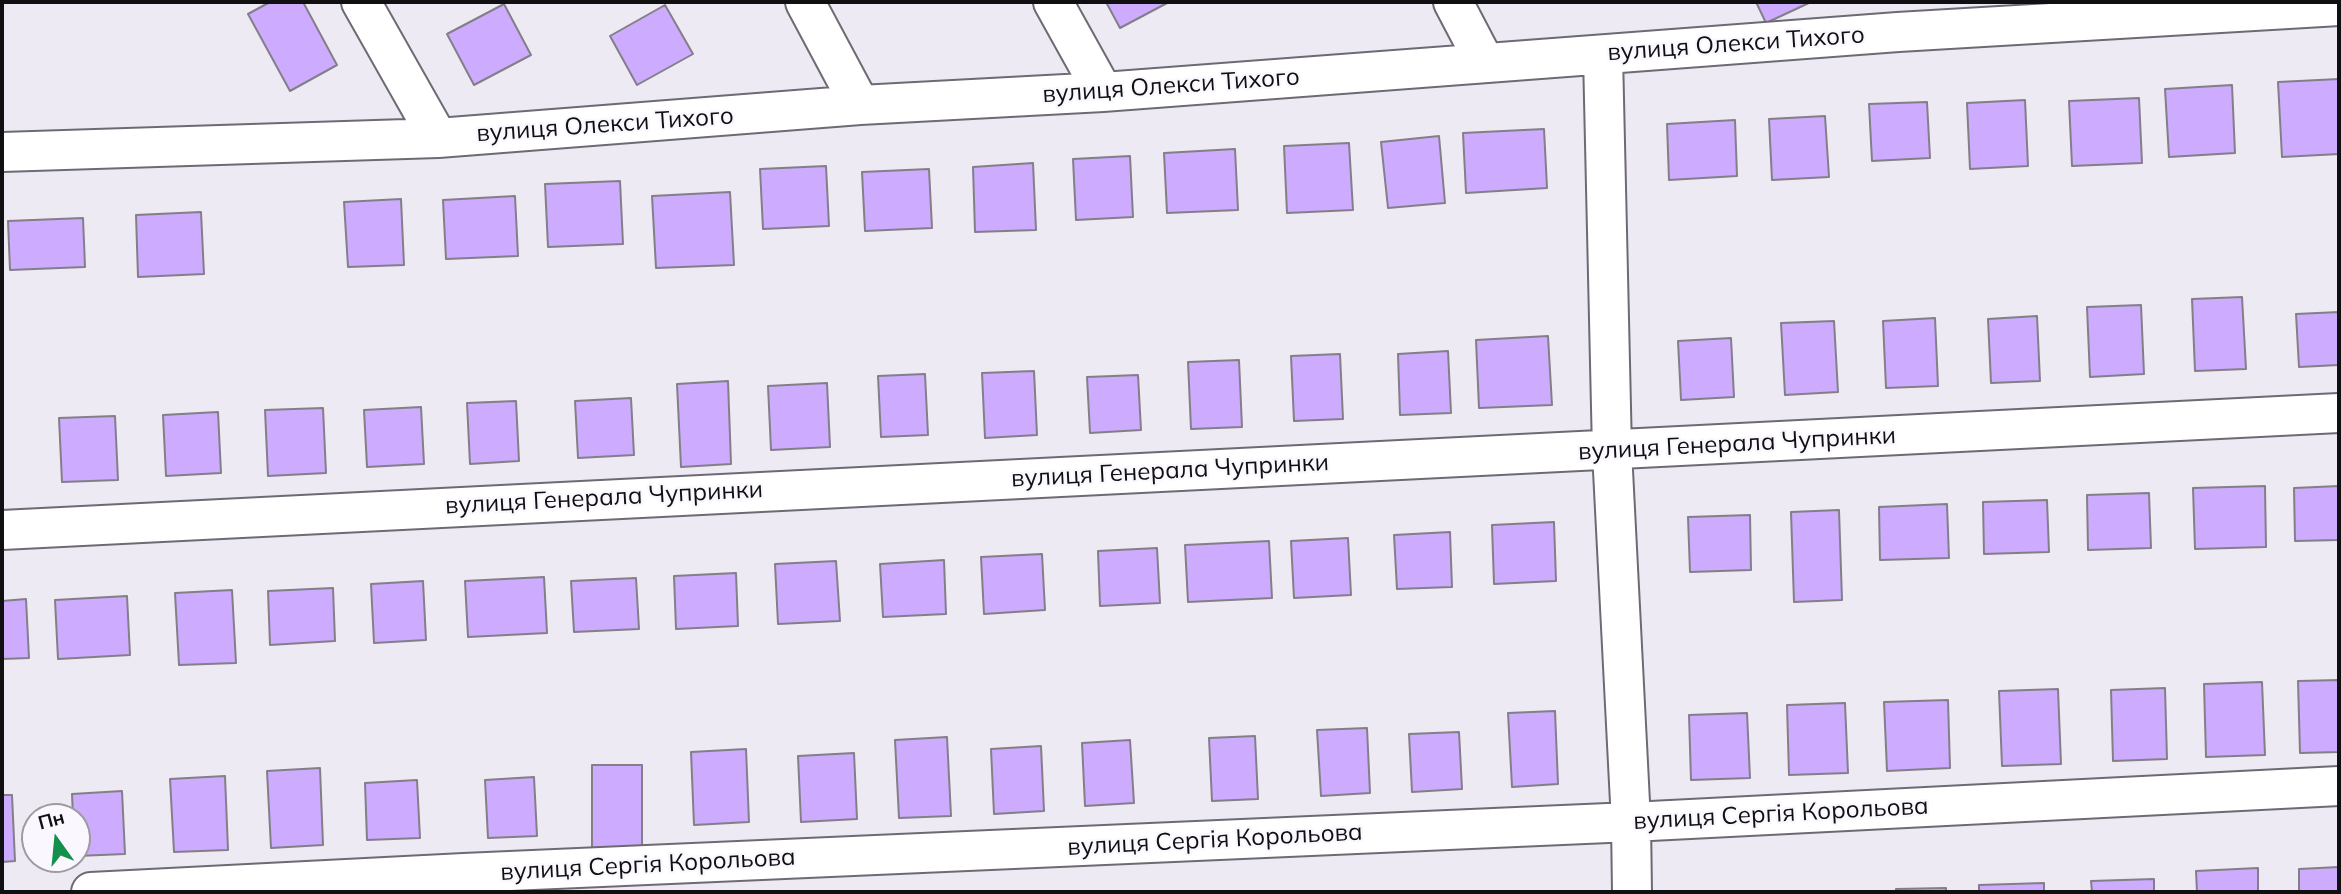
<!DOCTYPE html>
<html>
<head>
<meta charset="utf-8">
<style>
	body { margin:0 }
	#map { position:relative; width:2341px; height:894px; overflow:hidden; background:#eeeaf4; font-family:Mulish,sans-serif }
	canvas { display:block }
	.frame { position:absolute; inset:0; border:4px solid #100f12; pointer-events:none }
	.north { position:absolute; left:21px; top:803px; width:70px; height:70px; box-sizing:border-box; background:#faf8fe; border:2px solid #9c9ba0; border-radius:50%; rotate:345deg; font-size:19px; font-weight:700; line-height:28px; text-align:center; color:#100f12 }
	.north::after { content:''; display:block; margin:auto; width:24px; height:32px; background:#14904d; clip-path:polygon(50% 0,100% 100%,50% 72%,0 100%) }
</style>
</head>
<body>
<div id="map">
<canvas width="2341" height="894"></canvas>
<div class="frame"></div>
<div class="north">Пн</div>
</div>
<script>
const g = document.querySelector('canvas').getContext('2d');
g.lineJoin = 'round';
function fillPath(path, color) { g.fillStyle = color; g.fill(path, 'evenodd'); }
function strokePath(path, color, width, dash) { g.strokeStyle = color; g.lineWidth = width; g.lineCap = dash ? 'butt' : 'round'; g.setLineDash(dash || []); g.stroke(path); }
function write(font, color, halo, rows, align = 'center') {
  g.font = font + ' Mulish,sans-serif'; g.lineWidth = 5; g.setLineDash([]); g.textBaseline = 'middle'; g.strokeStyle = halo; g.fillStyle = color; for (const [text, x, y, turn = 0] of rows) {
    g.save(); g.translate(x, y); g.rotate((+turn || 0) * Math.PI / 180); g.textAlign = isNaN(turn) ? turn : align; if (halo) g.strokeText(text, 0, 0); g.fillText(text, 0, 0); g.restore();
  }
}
const building = new Path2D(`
	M270 2H303L337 65 290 91 248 14Z
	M1106 2H1169L1120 28Z
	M1756 2H1811L1766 23Z
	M504 4 531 55 474 85 447 34Z
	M665 5 693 54 637 85 610 36Z
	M2339 79V154L2282 157 2278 82Z
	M2232 85 2235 153 2169 157 2165 89Z
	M2139 98 2142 163 2072 166 2069 101Z
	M2025 100 2028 166 1970 169 1967 103Z
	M1927 102 1930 158 1872 161 1869 104Z
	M1825 116 1829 177 1772 180 1769 119Z
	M1735 120 1737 176 1669 180 1667 124Z
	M1544 129 1547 188 1466 193 1463 133Z
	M1439 136 1445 203 1388 208 1381 142Z
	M1349 143 1353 210 1287 213 1284 146Z
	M1235 149 1238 210 1167 213 1164 153Z
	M1130 156 1133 217 1076 220 1073 159Z
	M1033 163 1036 230 975 232 973 167Z
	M826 166 829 226 763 229 760 169Z
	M929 169 932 228 865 231 862 172Z
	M620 181 623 244 548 247 545 184Z
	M730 192 734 265 656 268 652 196Z
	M515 196 518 256 446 259 443 200Z
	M401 199 404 265 348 267 344 202Z
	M201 212 204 274 138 277 136 215Z
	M83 218 85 267 10 270 8 221Z
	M2242 297 2246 369 2195 371 2192 299Z
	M2141 305 2144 374 2090 377 2087 307Z
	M2339 312V365L2299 367 2296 314Z
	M2037 316 2040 381 1991 383 1988 319Z
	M1935 318 1938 386 1886 388 1883 321Z
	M1834 321 1838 392 1785 395 1781 323Z
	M1548 336 1552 405 1479 408 1476 340Z
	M1731 338 1734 397 1681 400 1678 341Z
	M1448 351 1451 413 1400 415 1398 354Z
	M1340 354 1343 419 1294 421 1291 356Z
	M1239 360 1242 427 1191 429 1188 362Z
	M1034 371 1037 435 985 438 982 373Z
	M925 374 928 435 881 437 878 376Z
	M1138 375 1141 430 1090 433 1087 377Z
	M728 381 731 464 681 467 677 384Z
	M827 383 830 447 771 450 768 386Z
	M631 398 634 455 578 458 575 401Z
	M516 401 519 461 470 464 467 403Z
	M421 407 424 464 367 467 364 410Z
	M323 408 326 473 268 476 265 410Z
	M218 412 221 473 166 476 163 415Z
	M115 416 118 480 62 482 59 418Z
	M2265 486 2266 547 2195 549 2193 488Z
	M2339 486V540L2295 541 2294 488Z
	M2149 493 2151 548 2088 550 2087 495Z
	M2047 500 2049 552 1984 554 1983 502Z
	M1947 504 1949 558 1880 560 1879 507Z
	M1839 510 1842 600 1794 602 1791 512Z
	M1750 515 1751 570 1690 572 1688 517Z
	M1554 522 1556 581 1494 584 1492 525Z
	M1450 532 1452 587 1397 589 1394 535Z
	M1348 538 1351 595 1294 598 1291 541Z
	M1269 541 1272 598 1188 602 1185 545Z
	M1157 548 1160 603 1100 606 1098 551Z
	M1042 554 1045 610 984 614 981 557Z
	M944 560 946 614 883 617 880 564Z
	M836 561 840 621 778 624 775 564Z
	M736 573 738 626 676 629 674 576Z
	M544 577 547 633 468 637 465 581Z
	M636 578 639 629 574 632 571 581Z
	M423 581 426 640 374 643 371 584Z
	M333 588 335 641 270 645 268 591Z
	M232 590 236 663 179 665 175 593Z
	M127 596 130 655 58 659 55 600Z
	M26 599 29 658 2 659V601Z
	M2339 680V752L2300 753 2298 681Z
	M2262 682 2265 755 2206 757 2204 684Z
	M2165 688 2167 759 2113 761 2111 690Z
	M2058 689 2061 764 2002 766 1999 691Z
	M1948 700 1950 768 1887 771 1884 702Z
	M1845 703 1848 773 1789 775 1787 705Z
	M1555 711 1558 784 1512 787 1508 713Z
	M1747 713 1750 778 1691 780 1689 715Z
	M1367 728 1370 793 1321 796 1317 730Z
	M1459 732 1462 789 1412 792 1409 734Z
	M1255 736 1258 799 1212 801 1209 738Z
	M947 737 951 816 899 818 895 740Z
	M1130 740 1134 803 1085 806 1082 743Z
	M1041 746 1044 811 994 814 991 749Z
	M746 749 749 822 694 825 691 752Z
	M854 753 857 819 801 822 798 756Z
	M592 765H642V848H592Z
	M320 768 323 845 271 848 267 771Z
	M225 776 228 850 174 852 170 779Z
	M534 777 537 836 488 838 485 780Z
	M417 780 420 838 367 840 365 783Z
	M122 791 125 854 77 856V817H73L72 794Z
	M2 795H12L15 861 2 862Z
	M2339 867V892H2299V869Z
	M2258 868V892H2197L2196 871Z
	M2154 879V892H2092L2091 881Z
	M2044 883V892H1979V885Z
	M1946 888V892H1896V889Z`);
fillPath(building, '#cdabfe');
strokePath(building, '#827f88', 2);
const minor = new Path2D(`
	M361 2 438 138
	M805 2 860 105
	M1053 2 1103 92
	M1453 2 1485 63
	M1603 55 1612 451 1631 822 1632 892
	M2 152 438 138 860 105 1103 92 1898 32 2339 6
	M2 530 2339 413
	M91 892 464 873 1631 822 2339 786`);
strokePath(minor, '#6e6a73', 42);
strokePath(minor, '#fff', 38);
write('24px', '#100f12', '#faf8fe', [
	["вулиця Олекси Тихого",1736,44,-4],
	["вулиця Олекси Тихого",1171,86,-4],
	["вулиця Олекси Тихого",605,125,-4],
	["вулиця Генерала Чупринки",1737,444,-3],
	["вулиця Генерала Чупринки",1170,471,-3],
	["вулиця Генерала Чупринки",604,498,-3],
	["вулиця Сергія Корольова",1781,814,-3],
	["вулиця Сергія Корольова",1215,840,-3],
	["вулиця Сергія Корольова",648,865,-3]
]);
</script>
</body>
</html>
